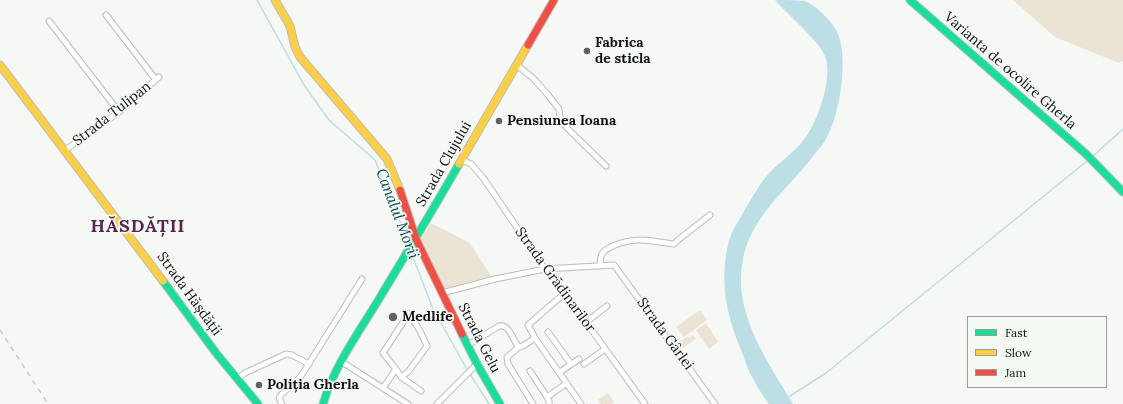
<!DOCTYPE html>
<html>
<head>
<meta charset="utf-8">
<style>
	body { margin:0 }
	#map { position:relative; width:1123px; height:404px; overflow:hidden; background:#f5f8f5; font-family:Lora,serif }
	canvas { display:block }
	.legend { position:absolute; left:967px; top:316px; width:140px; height:72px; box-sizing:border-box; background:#f4f9f4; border:1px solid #999d99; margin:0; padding:5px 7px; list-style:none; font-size:12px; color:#101210 }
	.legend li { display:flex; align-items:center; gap:8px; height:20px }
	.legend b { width:20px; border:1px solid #999d99 }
</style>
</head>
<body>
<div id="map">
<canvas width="1123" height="404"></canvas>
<ul class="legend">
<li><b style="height:5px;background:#16e098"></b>Fast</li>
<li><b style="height:5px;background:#ffcf43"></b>Slow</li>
<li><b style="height:5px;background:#f24e42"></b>Jam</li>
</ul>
</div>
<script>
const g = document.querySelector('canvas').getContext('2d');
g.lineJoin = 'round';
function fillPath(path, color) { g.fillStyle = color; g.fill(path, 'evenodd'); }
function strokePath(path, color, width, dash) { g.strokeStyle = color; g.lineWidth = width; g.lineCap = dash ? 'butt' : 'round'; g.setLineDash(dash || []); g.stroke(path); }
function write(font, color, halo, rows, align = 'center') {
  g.font = font + ' Lora,serif'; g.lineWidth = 3.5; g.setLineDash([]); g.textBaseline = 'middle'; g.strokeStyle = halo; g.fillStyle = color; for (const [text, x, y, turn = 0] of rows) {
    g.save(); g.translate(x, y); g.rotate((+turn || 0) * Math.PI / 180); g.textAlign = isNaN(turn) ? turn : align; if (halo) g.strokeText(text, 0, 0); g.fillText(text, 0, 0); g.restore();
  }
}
fillPath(new Path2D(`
	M1013 0H1123V61L1119 63 1055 37Z
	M431 223 470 243 491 276 443 290 419 242Z
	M700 310 707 320 684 337 676 327Z
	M706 323 718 342 709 349 696 330Z
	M693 335 696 339 679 351 675 345 687 337 689 338Z
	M608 393 614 402 611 404H601L598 400Z`), '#ebe3d4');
fillPath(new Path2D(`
	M775 0C782 0 799 0 805 1 816 6 832 21 837 32 849 56 840 112 828 135 825 142 819 149 814 155 789 188 751 216 743 259 732 313 767 360 793 404H769C762 394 755 384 750 373 746 366 745 358 741 350 726 314 719 279 729 241 732 230 739 221 744 211 751 200 757 188 765 178 776 164 791 155 802 142 817 125 832 81 826 59 823 44 786 13 775 0Z`), '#bcdee5');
strokePath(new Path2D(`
	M257 0 304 85 329 120 375 160 409 244
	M1093 156 1123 129
	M411 252 433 309 468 371
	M470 374 489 404
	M787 398 826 373 1087 161`), '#bcdee5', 1.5);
const street = new Path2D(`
	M106 15 156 80
	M49 21 119 112
	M517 65 534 79 548 95 559 109 560 117 566 127 606 166
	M64 151 119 112 159 77
	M462 160 471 164 484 179 545 269 565 293 645 404
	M600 265C600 252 604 250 615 245 631 239 643 239 659 242 664 242 669 244 674 244L678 240 710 215
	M442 293 495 279 545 269 614 265 715 404
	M565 293 528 325 535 338 581 404
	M585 323 607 306
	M548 332 571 364
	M468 345 499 326C510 324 512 340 519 347L523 346 535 338
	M519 347 507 357 508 364 533 404
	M342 362 408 404
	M584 364 605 349
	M530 371 547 397
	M560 372 579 359
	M401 377 421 391
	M237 379 245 373 286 354 292 355 309 364
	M383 388 396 369 401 377 408 372 427 346 420 331 409 313 383 353 396 369
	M282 404 279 398C285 388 293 387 301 376L362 279
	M437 404 477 364
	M549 404V401L547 397 567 383`);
const fast = new Path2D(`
	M910 0 1086 154 1123 192
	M163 281 216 353 258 404
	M462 334 477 364 500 404
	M323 404C334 366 359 332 379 299 406 254 433 210 459 164`);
const slow = new Path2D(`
	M275 0 290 26 295 47 300 57 387 159 400 190
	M0 65 163 281
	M459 164 528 45`);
const jam = new Path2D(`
	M528 45 554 0
	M400 190 416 239 462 334`);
strokePath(street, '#bbbdbb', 7);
strokePath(fast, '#bbbdbb', 9);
strokePath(slow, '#bbbdbb', 9);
strokePath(jam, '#bbbdbb', 9);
strokePath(street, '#fefefe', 5);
strokePath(fast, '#16e098', 7);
strokePath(slow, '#ffcf43', 7);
strokePath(jam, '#f24e42', 7);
strokePath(new Path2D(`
	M0 330 48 404`), '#caccca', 1.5, [5, 5]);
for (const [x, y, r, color] of [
	[587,51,4,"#606260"],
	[499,121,4,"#606260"],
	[393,317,5,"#606260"],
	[259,385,4,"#606260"]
]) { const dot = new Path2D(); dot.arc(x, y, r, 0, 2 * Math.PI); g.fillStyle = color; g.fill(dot); strokePath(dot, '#f4f9f4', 1.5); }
write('bold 14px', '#101210', '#f4f9f4', [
	["Fabrica",595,43],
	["de sticla",595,59],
	["Pensiunea Ioana",507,121],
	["Medlife",402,317],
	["Poliția Gherla",267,385]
], 'left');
write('14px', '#101210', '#f4f9f4', [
	["Varianta de ocolire Gherla",1010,71,41],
	["Strada Tulipan",112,114,-38],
	["Strada Clujului",444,164,-60],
	["Strada Grădinarilor",555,280,54],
	["Strada Hășdății",189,294,54],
	["Strada Gârlei",665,334,54],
	["Strada Gelu",479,338,63]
]);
write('italic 15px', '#004754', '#f4f9f4', [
	["Canalul Morii",397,214,69]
]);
g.letterSpacing = '1px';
write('bold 18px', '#582351', '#f4f9f4', [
	["HĂSDĂȚII",138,227]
]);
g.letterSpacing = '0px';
</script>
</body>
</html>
